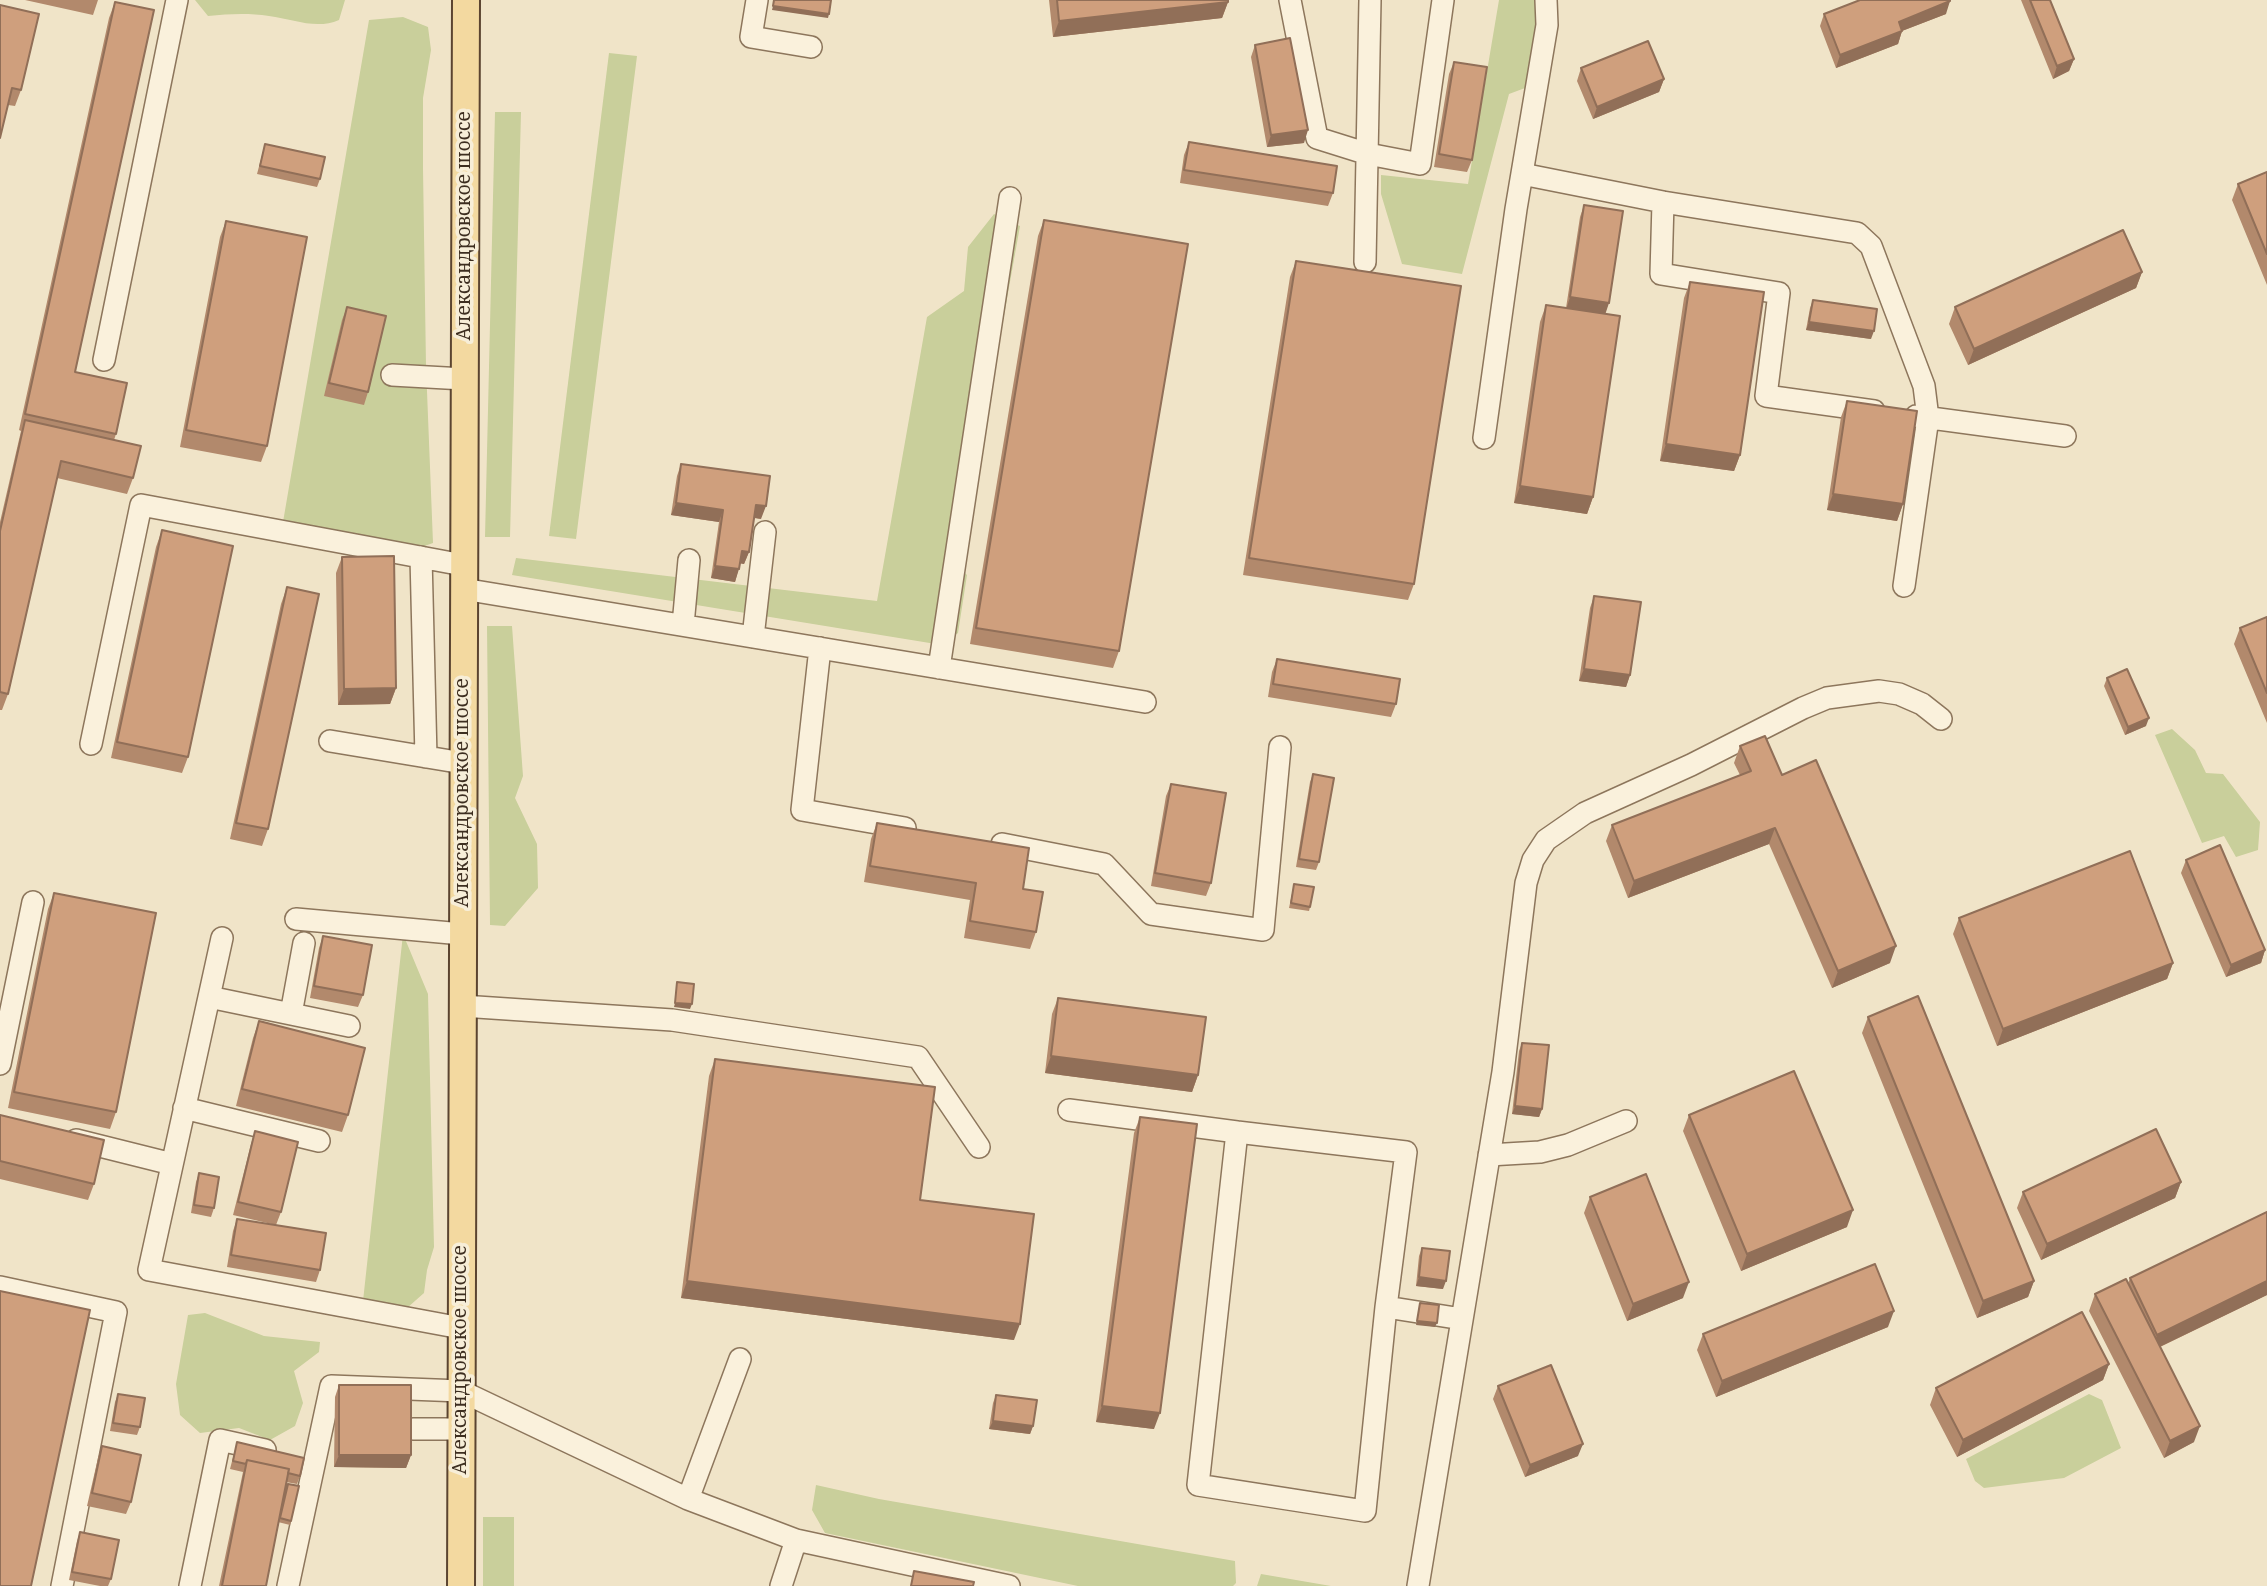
<!DOCTYPE html>
<html>
<head>
<meta charset="utf-8">
<style>
	body { margin:0 }
	canvas { display:block; background:#f0e4c8 }
</style>
</head>
<body>
<canvas width="2267" height="1586"></canvas>
<script>
const g = document.querySelector('canvas').getContext('2d');
g.lineJoin = 'round';
function fillPath(path, color) { g.fillStyle = color; g.fill(path, 'evenodd'); }
function strokePath(path, color, width, dash) { g.strokeStyle = color; g.lineWidth = width; g.lineCap = dash ? 'butt' : 'round'; g.setLineDash(dash || []); g.stroke(path); }
function write(font, color, halo, rows, align = 'center') {
  g.font = font + ' "Noto Serif",serif'; g.lineWidth = 7; g.setLineDash([]); g.textBaseline = 'middle'; g.strokeStyle = halo; g.fillStyle = color; for (const [text, x, y, turn = 0] of rows) {
    g.save(); g.translate(x, y); g.rotate((+turn || 0) * Math.PI / 180); g.textAlign = isNaN(turn) ? turn : align; if (halo) g.strokeText(text, 0, 0); g.fillText(text, 0, 0); g.restore();
  }
}
fillPath(new Path2D(`
	M195 0H345L339 20C316 30 293 19 269 16 248 13 229 14 208 16Z
	M1499 0H1536L1537 23 1525 88 1509 94 1462 274 1402 264 1381 194V175L1468 184Z
	M403 17 428 27 431 50 423 98V168L426 366 433 543 419 548 283 522 369 20Z
	M609 53 637 56 576 539 549 536Z
	M495 112H521L510 537H485Z
	M994 214 1020 226 984 427 952 560 967 575 958 633 942 645 512 575 516 558 877 601 927 317 964 291 968 247Z
	M487 626H512L523 776 515 798 537 844 538 888 505 926 490 925Z
	M2172 729 2195 750 2206 773 2223 774 2260 822 2258 850 2236 857 2224 836 2202 843 2155 735Z
	M403 934 428 994 434 1247 427 1270 424 1293 407 1308 363 1301Z
	M205 1313 264 1336 320 1342 319 1352 294 1371 303 1403 295 1426 270 1440 239 1428 200 1433 180 1415 176 1384 188 1315Z
	M2089 1394 2102 1400 2121 1448 2064 1478 1984 1488 1975 1481 1966 1459Z
	M816 1485 879 1499 1235 1561 1236 1583 1233 1586H1078L825 1533 812 1510Z
	M483 1517H514V1586H483Z
	M1261 1574 1331 1586H1257Z`), '#c9cf9b');
const minor = new Path2D(`
	M757 0 751 37 811 47
	M1290 0 1317 138 1368 154 1420 164 1443 0
	M1522 174 1663 202 1857 233 1871 246 1924 386 1928 418 1904 586
	M1663 202 1661 274 1779 293 1766 396 1874 411
	M1365 262 1370 0
	M104 360 177 0
	M392 375 464 379
	M1916 416 2065 436
	M1484 438 1516 209 1547 25 1546 0
	M421 557 426 757
	M463 589 1145 702
	M683 625 689 560
	M753 637 765 532
	M820 648 802 810 905 828
	M939 668 1010 198
	M330 741 463 763
	M91 744 141 505 463 565
	M1002 844 1104 864 1151 914 1263 930 1280 747
	M296 919 462 934
	M222 938 149 1270 461 1328
	M209 997 349 1026
	M462 1006 672 1020 918 1057 979 1147
	M291 1014 304 943
	M0 1064 33 902
	M184 1108 319 1141
	M1069 1110 1237 1132
	M76 1140 172 1164
	M1489 1155 1540 1152 1568 1145 1626 1121
	M0 1287 116 1312 62 1586
	M1386 1307 1406 1152 1237 1132 1198 1485 1365 1511 1386 1307 1462 1319
	M413 1429H461
	M688 1499 740 1359
	M190 1586 220 1440 265 1450
	M288 1586 331 1386 461 1391 688 1499 796 1540 1009 1586
	M781 1586 796 1540
	M1418 1586 1503 1072 1526 883 1533 860 1546 840 1585 813 1691 765 1803 708 1827 698 1879 691 1899 694 1922 704 1941 719`);
const major = new Path2D(`
	M461 1586 466 0`);
strokePath(minor, '#8d765c', 24);
strokePath(major, '#5b4430', 30);
strokePath(minor, '#faf1dc', 21);
strokePath(major, '#f3d9a0', 26);
fillPath(new Path2D(`
	M25 0H98L93 15Z
	M1049 0H1228V2L1222 18 1053 37Z
	M2021 0H2050L2074 59 2069 71 2053 79Z
	M115 2 75 372 116 434 114 440 133 478 127 494 57 478 8 694 2 710H0V522L21 431 19 430 109 18Z
	M0 5 21 90 15 106 8 105Z
	M1824 14H1946L1902 31 1898 44 1836 68 1820 26Z
	M1255 45 1304 143 1267 147 1251 57Z
	M1454 62 1472 160 1467 172 1434 167 1449 74Z
	M1581 68 1664 79 1659 92 1593 119 1577 81Z
	M1189 142 1333 193 1328 206 1180 183 1184 155Z
	M265 144 320 179 317 187 257 174Z
	M2267 172V285L2232 200 2238 184Z
	M1584 205 1605 314 1593 497 1587 514 1514 503 1540 322 1546 305 1566 308 1580 217Z
	M1044 220 1119 651 1113 668 970 644 1038 236Z
	M226 221 267 446 261 462 180 447 220 237Z
	M1296 261 1414 584 1408 600 1243 575 1290 277Z
	M2142 272 2136 288 1968 365 1949 324 1955 307Z
	M1690 282 1740 455 1734 471 1660 461 1684 298Z
	M1813 300 1871 339 1806 330 1810 308Z
	M347 307 368 392 364 405 324 396 342 320Z
	M1847 401 1903 504 1897 521 1827 510 1841 417Z
	M681 464 761 519 754 518 749 552 744 564 740 563 735 582 711 578 719 522 671 515 677 476Z
	M162 530 188 757 182 773 111 758 156 547Z
	M342 557 396 688 390 704 338 705 336 573Z
	M287 587 268 829 262 846 230 839 281 604Z
	M1594 596 1630 675 1626 687 1579 681 1590 608Z
	M2267 617V723L2234 644 2240 628Z
	M1277 659 1396 704 1391 717 1268 697 1272 672Z
	M2107 678 2146 726 2125 735 2104 686Z
	M1740 746 1782 775 1890 963 1832 988 1769 844 1628 898 1606 841 1612 825 1740 775 1734 763Z
	M1313 774 1319 862 1316 870 1296 867 1310 782Z
	M1171 784 1211 883 1206 896 1151 886 1166 796Z
	M877 823 1023 889 1036 932 1030 949 964 938 970 900 864 882 871 839Z
	M2186 860 2265 950 2261 963 2226 977 2181 873Z
	M1294 884 1310 907 1309 911 1289 908Z
	M54 893 116 1112 110 1129 8 1108 48 909Z
	M1959 918 2173 963 2167 979 1997 1046 1953 934Z
	M323 936 363 995 358 1007 310 998 319 948Z
	M1058 998 1198 1075 1192 1092 1045 1073 1052 1014Z
	M1868 1017 2034 1281 2028 1297 1977 1318 1862 1033Z
	M259 1021 348 1115 342 1132 236 1106 253 1038Z
	M1522 1043 1542 1109 1539 1117 1512 1114 1519 1051Z
	M715 1059 920 1200 1014 1340 681 1298 709 1076Z
	M0 1115 94 1184 88 1200 0 1179Z
	M1689 1115 1847 1227 1741 1271 1683 1131Z
	M1140 1117 1154 1429 1096 1422 1134 1133Z
	M255 1131 281 1212 276 1225 233 1215 251 1144Z
	M199 1173 214 1208 211 1217 191 1213 196 1182Z
	M2181 1182 2175 1198 2041 1260 2017 1208 2023 1192Z
	M1590 1197 1683 1298 1627 1321 1584 1213Z
	M2267 1212V1295L2160 1347 2194 1442 2164 1458 2089 1311 2095 1294 2128 1284 2130 1278Z
	M237 1219 320 1270 316 1282 227 1267 233 1231Z
	M1422 1248 1443 1289 1416 1286 1419 1256Z
	M1888 1327 1716 1397 1697 1350 1703 1334Z
	M2109 1364 2103 1380 1957 1457 1930 1405 1936 1388Z
	M339 1385 411 1455 406 1468 334 1467 335 1397Z
	M1498 1386 1578 1456 1525 1477 1493 1399Z
	M118 1394 140 1427 137 1435 110 1431 115 1402Z
	M996 1395 1033 1426 1030 1434 989 1429 993 1403Z
	M237 1442 300 1476 297 1484 286 1482 266 1586H219L243 1472 230 1469Z
	M102 1446 131 1502 126 1514 87 1506 98 1458Z
	M288 1484 291 1521 290 1525 278 1522Z
	M80 1532 111 1579 108 1586H100L69 1580 77 1541Z`), '#b2896c');
fillPath(new Path2D(`
	M1950 1 1946 14 1894 34 1899 22Z
	M1228 2 1222 18 1053 37 1059 21Z
	M773 6 829 14 828 18 772 10Z
	M1902 31 1898 44 1836 68 1840 55Z
	M2074 59 2069 71 2053 79 2057 66Z
	M1664 79 1659 92 1593 119 1597 107Z
	M1308 130 1304 143 1267 147 1271 135Z
	M2142 272 2136 288 1968 365 1974 349Z
	M1570 297 1609 303 1605 315 1566 310Z
	M1809 322 1874 331 1871 339 1806 330Z
	M1666 444 1740 455 1734 471 1660 461Z
	M1520 486 1593 497 1587 514 1514 503Z
	M1833 494 1903 504 1897 521 1827 510Z
	M676 503 723 510 719 522 671 515Z
	M756 505 766 506 761 519 751 517Z
	M742 551 749 552 744 564 738 563Z
	M715 566 739 569 735 582 711 578Z
	M1584 669 1630 675 1626 687 1579 681Z
	M396 688 390 704 338 705 344 689Z
	M2149 718 2146 726 2125 735 2128 727Z
	M1775 828 1769 844 1628 898 1634 881Z
	M1896 946 1890 963 1832 988 1838 971Z
	M2265 950 2261 963 2226 977 2231 965Z
	M2173 963 2167 979 1997 1046 2003 1029Z
	M675 1003 692 1004 690 1009 674 1007Z
	M1051 1056 1198 1075 1192 1092 1045 1073Z
	M1515 1106 1542 1109 1539 1117 1512 1114Z
	M2181 1182 2175 1198 2041 1260 2047 1244Z
	M1853 1210 1847 1227 1741 1271 1747 1254Z
	M1419 1277 1446 1281 1443 1289 1416 1286Z
	M687 1281 1020 1324 1014 1340 681 1298Z
	M2034 1281 2028 1297 1977 1318 1983 1301Z
	M2267 1281V1295L2151 1351 2157 1335Z
	M1689 1282 1683 1298 1627 1321 1633 1304Z
	M1894 1311 1888 1327 1716 1397 1722 1381Z
	M1417 1321 1437 1323 1435 1327 1416 1325Z
	M2109 1364 2103 1380 1957 1457 1963 1440Z
	M1102 1406 1160 1413 1154 1429 1096 1422Z
	M993 1421 1033 1426 1030 1434 989 1429Z
	M2200 1426 2194 1442 2164 1458 2170 1441Z
	M1583 1444 1578 1456 1525 1477 1530 1465Z
	M339 1455H411L406 1468 334 1467Z`), '#916f58');
const building = new Path2D(`
	M774 0H831L829 14 773 6Z
	M1057 0H1228V2L1059 21Z
	M1860 0H1950V1L1899 22 1902 31 1840 55 1824 14Z
	M2030 0H2050L2074 59 2057 66Z
	M115 2 154 10 75 372 127 383 116 434 25 414Z
	M0 5 39 14 21 90 12 88 0 138Z
	M1290 38 1308 130 1271 135 1255 45Z
	M1648 41 1664 79 1597 107 1581 68Z
	M1454 62 1487 67 1472 160 1439 154Z
	M1189 142 1337 166 1333 193 1184 170Z
	M265 144 325 157 320 179 260 166Z
	M2267 172V254L2238 184Z
	M1584 205 1623 211 1609 303 1570 297Z
	M1044 220 1188 244 1119 651 976 628Z
	M226 221 307 237 267 446 186 430Z
	M2123 230 2142 272 1974 349 1955 307Z
	M1296 261 1461 286 1414 584 1249 558Z
	M1690 282 1764 292 1740 455 1666 444Z
	M1813 300 1877 309 1874 331 1809 322Z
	M1546 305 1620 316 1593 497 1520 486Z
	M347 307 386 316 368 392 329 383Z
	M1847 401 1917 411 1903 504 1833 494Z
	M25 420 141 446 133 478 61 461 8 694 0 692V531Z
	M681 464 770 476 766 506 756 505 749 552 742 551 739 569 715 566 723 510 676 503Z
	M162 530 233 546 188 757 117 742Z
	M394 556 396 688 344 689 342 557Z
	M287 587 319 594 268 829 236 823Z
	M1594 596 1641 602 1630 675 1584 669Z
	M2267 617V693L2240 628Z
	M1277 659 1400 679 1396 704 1273 684Z
	M2127 669 2149 718 2128 727 2107 678Z
	M1765 736 1782 775 1816 760 1896 946 1838 971 1775 828 1634 881 1612 825 1751 771 1740 746Z
	M1313 774 1334 778 1319 862 1299 859Z
	M1171 784 1226 793 1211 883 1155 873Z
	M877 823 1029 848 1023 889 1043 892 1036 932 970 921 976 883 870 866Z
	M2220 845 2265 950 2231 965 2186 860Z
	M2130 851 2173 963 2003 1029 1959 918Z
	M1294 884 1314 887 1310 907 1291 903Z
	M54 893 156 913 116 1112 14 1092Z
	M323 936 372 945 363 995 314 986Z
	M677 982 694 984 692 1004 675 1003Z
	M1918 996 2034 1281 1983 1301 1868 1017Z
	M1058 998 1206 1017 1198 1075 1051 1056Z
	M259 1021 365 1048 348 1115 242 1089Z
	M1522 1043 1549 1045 1542 1109 1515 1106Z
	M715 1059 935 1087 920 1200 1034 1214 1020 1324 687 1281Z
	M1794 1071 1853 1210 1747 1254 1689 1115Z
	M0 1115 104 1140 94 1184 0 1161Z
	M1140 1117 1197 1124 1160 1413 1102 1406Z
	M2156 1129 2181 1182 2047 1244 2023 1192Z
	M255 1131 298 1142 281 1212 238 1202Z
	M199 1173 219 1177 214 1208 194 1205Z
	M1646 1174 1689 1282 1633 1304 1590 1197Z
	M2267 1212V1281L2157 1335 2130 1278Z
	M237 1219 326 1233 320 1270 231 1255Z
	M1422 1248 1450 1251 1446 1281 1419 1277Z
	M1875 1264 1894 1311 1722 1381 1703 1334Z
	M2126 1279 2200 1426 2170 1441 2095 1294Z
	M0 1291 90 1310 31 1586H0Z
	M1420 1303 1439 1305 1437 1323 1417 1321Z
	M2082 1312 2109 1364 1963 1440 1936 1388Z
	M1551 1365 1583 1444 1530 1465 1498 1386Z
	M339 1385H411V1455H339Z
	M118 1394 145 1398 140 1427 113 1423Z
	M996 1395 1037 1400 1033 1426 993 1421Z
	M237 1442 304 1458 300 1476 288 1473 289 1469 247 1460 246 1464 233 1461Z
	M102 1446 141 1455 131 1502 92 1493Z
	M247 1460 289 1469 266 1586H222Z
	M288 1484 299 1486 291 1521 280 1518Z
	M80 1532 119 1540 111 1579 72 1572Z
	M914 1571 974 1582 973 1586H911Z`);
fillPath(building, '#cf9f7d');
strokePath(building, '#916f58', 2);
write('19px', '#3d2e20', '#f7eed8', [
	["Александровское шоссе",465,226,-90],
	["Александровское шоссе",463,793,-90],
	["Александровское шоссе",461,1360,-90]
]);
</script>
</body>
</html>
